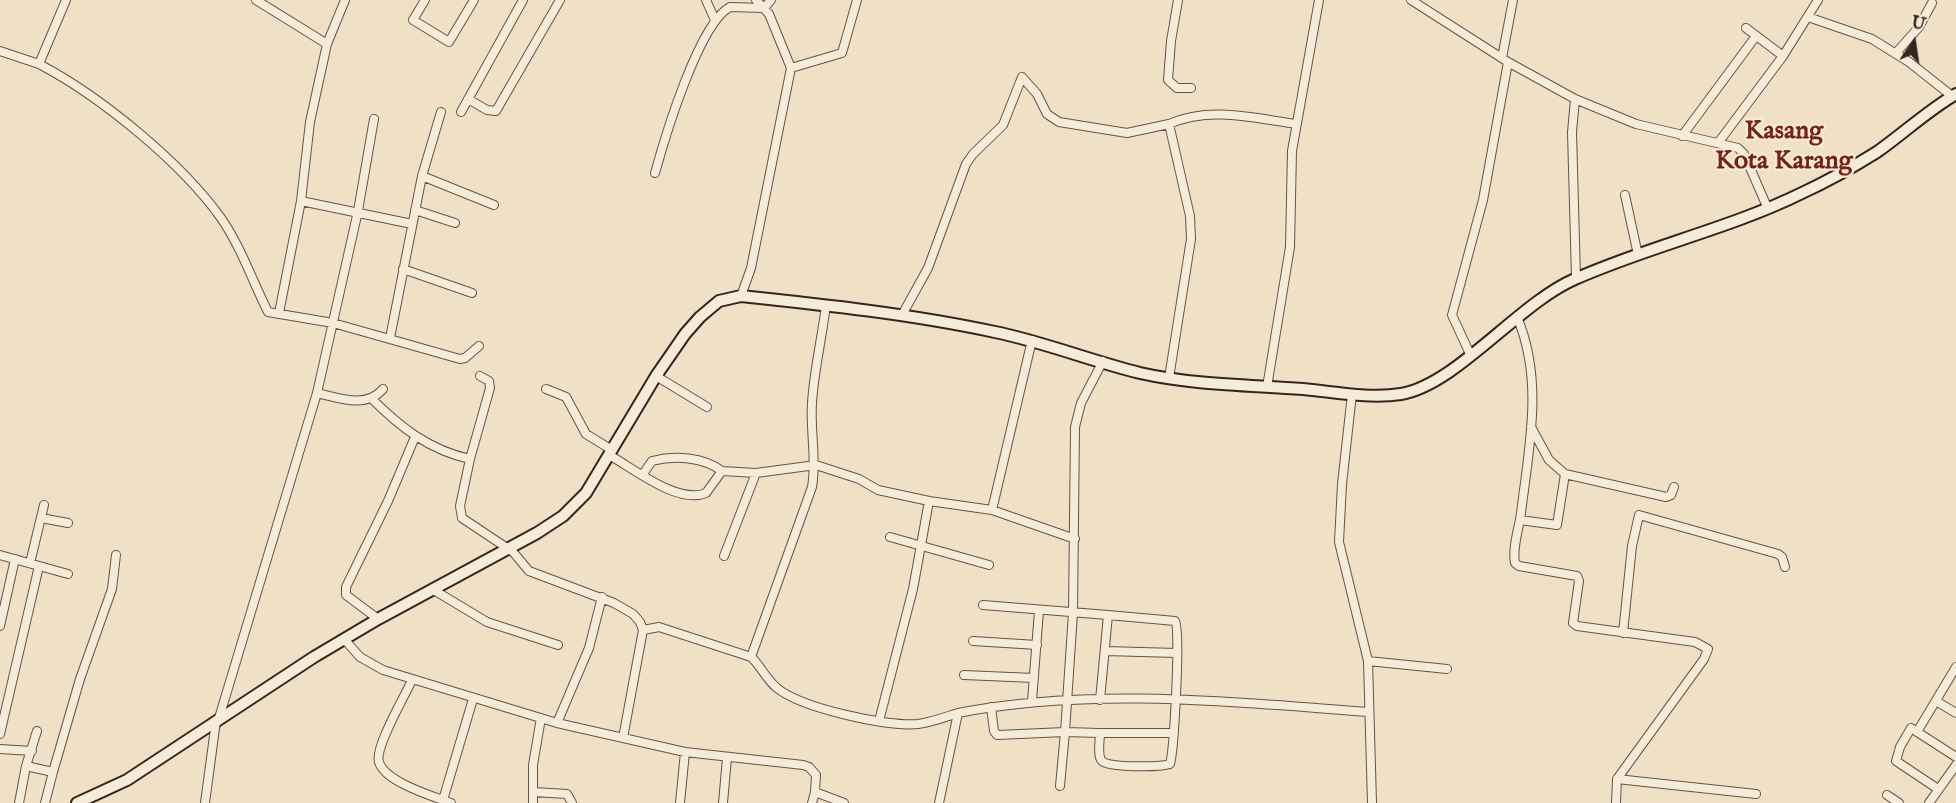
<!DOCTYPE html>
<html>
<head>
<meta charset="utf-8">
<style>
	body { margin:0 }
	#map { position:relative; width:1956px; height:803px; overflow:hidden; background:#f0e0c5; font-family:"IM FELL English",serif }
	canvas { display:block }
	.north { position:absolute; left:1884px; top:12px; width:60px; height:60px; -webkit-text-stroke:4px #f5ebd9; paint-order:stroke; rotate:13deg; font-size:16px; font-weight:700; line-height:24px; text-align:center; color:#35251f }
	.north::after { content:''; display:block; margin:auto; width:21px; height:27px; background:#35251f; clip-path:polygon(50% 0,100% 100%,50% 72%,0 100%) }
</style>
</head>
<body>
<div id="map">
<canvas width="1956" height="803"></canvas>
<div class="north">U</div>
</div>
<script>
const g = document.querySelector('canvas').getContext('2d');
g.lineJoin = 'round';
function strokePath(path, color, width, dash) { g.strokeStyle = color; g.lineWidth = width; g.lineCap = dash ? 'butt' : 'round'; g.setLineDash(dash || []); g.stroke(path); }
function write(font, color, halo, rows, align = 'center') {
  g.font = font + ' "IM FELL English",serif'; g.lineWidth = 4.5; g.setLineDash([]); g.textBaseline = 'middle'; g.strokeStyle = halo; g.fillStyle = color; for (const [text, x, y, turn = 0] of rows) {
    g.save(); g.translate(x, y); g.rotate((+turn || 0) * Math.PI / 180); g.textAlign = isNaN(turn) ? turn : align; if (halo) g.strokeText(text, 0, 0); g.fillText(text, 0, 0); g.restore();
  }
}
const street = new Path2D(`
	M256 0 327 44 310 122 301 201 412 224
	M425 0 413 20 449 42 474 0
	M706 0 715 20
	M1178 0 1171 41 1168 80 1177 88H1191
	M1411 0 1508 62 1575 99 1636 124 1738 148 1744 154 1768 209
	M1808 17 1872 39 1909 62 1952 96
	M1746 28 1783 56
	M327 44 345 0
	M0 51 39 64 66 0
	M1896 53 1919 27 1932 3
	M1502 58 1513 0
	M39 64C100 96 181 162 221 218 241 247 252 280 268 312L333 323 460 359 465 358 479 346
	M791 68 842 53 857 0
	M468 99 487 110 496 111 560 0
	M1575 99 1572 132 1576 278
	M461 112 523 0
	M1682 136 1756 36
	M1718 143 1783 56 1818 0
	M655 173C665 137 699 23 730 7L764 8 771 0
	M422 176 441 112
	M1625 195 1638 255
	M415 210 455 223
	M403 269 472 293
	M741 296 751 268 791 68 769 14 756 0
	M826 305C822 338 814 370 812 403 810 432 817 459 812 487L751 657C761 666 766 679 777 688 801 708 887 727 918 724 932 722 945 717 958 713
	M279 313 301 201
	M902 315 928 268 966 164 973 154 1003 125 1022 77 1037 94 1047 114 1059 122 1127 133 1169 124
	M1517 317C1544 380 1529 447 1521 513 1519 528 1512 548 1515 563L1519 566 1577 576 1579 581 1573 623 1577 626 1695 642 1708 649 1704 659 1617 779 1616 803
	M390 338 422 176 494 205
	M1470 354 1452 315 1483 200 1508 62
	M656 376 707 407
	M1169 378 1191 239 1190 216 1169 124C1210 106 1253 118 1296 124
	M1267 387 1290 247 1292 151 1319 0
	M546 389 566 397 586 434 612 450
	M317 393C339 398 366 409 383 389
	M1352 394 1342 484 1339 542 1368 661 1372 803
	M371 398C400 427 429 450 470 459L460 506 462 518 513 552 529 571 614 603 633 614 640 622 643 630 623 738
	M1531 427 1549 460 1565 474 1666 497 1671 495 1674 487
	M609 455C633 468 678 505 706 493L722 471 756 473 816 465 859 479 878 490 929 501 992 510 1075 539
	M470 459 490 388 489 381 480 376
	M643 474 652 461C675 455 703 457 722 471
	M992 510 1032 340
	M41 518 68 523
	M1520 520 1557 525 1565 474
	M890 537 989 565
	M0 555 68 574
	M724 556 756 473
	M30 563 44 505
	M432 589 487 622 558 645
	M983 605 1108 615
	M378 619 346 595V587L388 501 415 437
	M0 626 15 559
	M643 630 659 627 751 657
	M1623 633 1632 546 1639 515 1778 554 1782 557 1785 567
	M344 639 360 657 383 670 557 723 685 752 803 765 809 767 816 775 815 792 844 803
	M973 641 1037 645
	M1105 651 1177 653
	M1368 661 1447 669
	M964 675 1034 678
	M412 680C405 696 374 748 379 762 385 782 432 796 451 803
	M1100 700 1108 615 1175 621C1181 628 1174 750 1170 764 1161 767 1109 768 1102 761 1097 756 1100 740 1100 733H1174
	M1032 701 1039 611
	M1936 701 1956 713
	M991 707 994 731 997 735 1065 732 1060 786
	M219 718 317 393 358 211 374 119
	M879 721 913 589 929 501
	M557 723 589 648 602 597
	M1917 732 1956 667
	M1100 733 1065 732 1073 613 1075 427 1081 403 1103 361
	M0 734 39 566
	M0 749 32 751
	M26 766 37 731
	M1617 779 1756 794
	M1938 789 1896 761 1900 747 1911 728 1956 757
	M534 792 567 794 572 803
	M1887 795 1899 803
	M443 800 473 699
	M19 803 26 766 53 772 80 679 112 589 116 555
	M45 803 53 772
	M205 803 216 721
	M533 803V765L541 718
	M680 803 685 752
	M723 803 727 758
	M812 803 815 792
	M939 803 958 713C1093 687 1232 702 1369 712
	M1929 803 1956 765`);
const secondary = new Path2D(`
	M77 803 127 780 314 657 378 619 537 533 563 516 586 493 656 376 685 334 700 317 719 301 741 296C826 305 911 314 995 332 1044 342 1091 361 1140 373 1193 385 1249 385 1303 389 1335 392 1370 399 1401 394 1456 385 1519 303 1575 279 1649 246 1729 229 1802 193 1828 181 1853 167 1877 152 1904 133 1927 111 1956 94`);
strokePath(street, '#645448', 10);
strokePath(secondary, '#35251f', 14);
strokePath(street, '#f5ebd9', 8);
strokePath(secondary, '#f5ebd9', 10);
write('bold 26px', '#7a1f14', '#f5ebd9', [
	["Kasang",1784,133],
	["Kota Karang",1784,163]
]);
</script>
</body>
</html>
